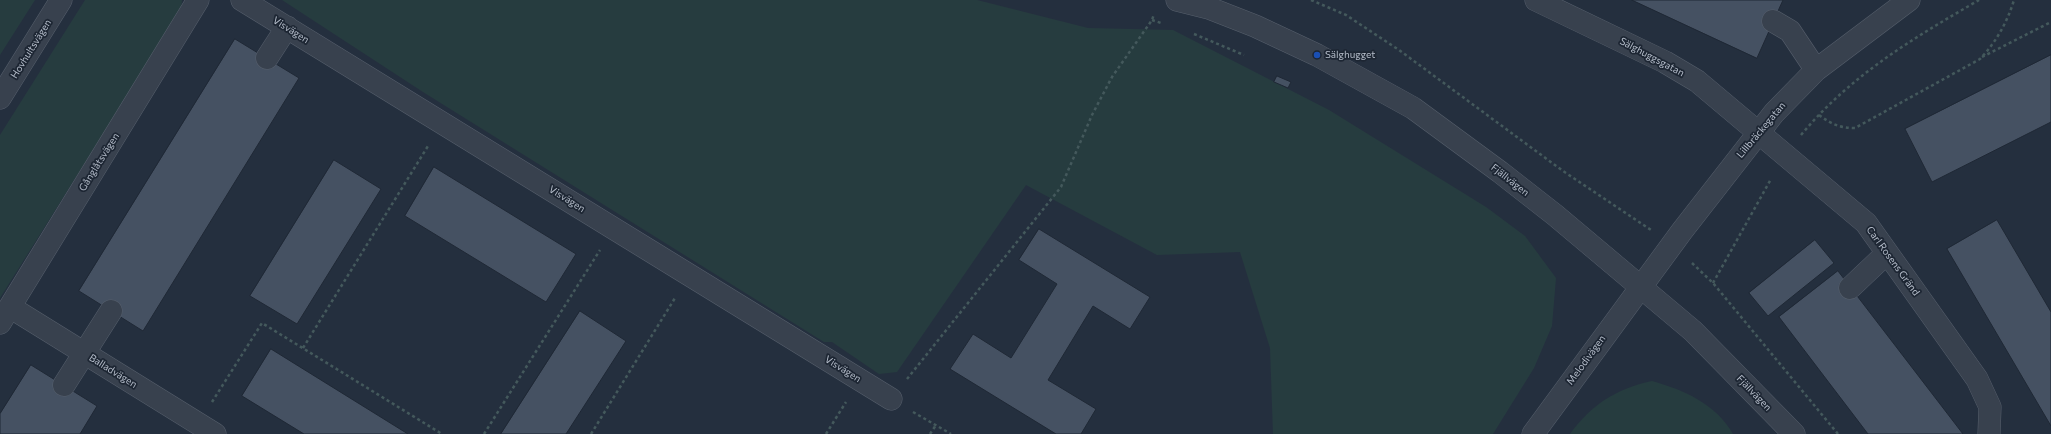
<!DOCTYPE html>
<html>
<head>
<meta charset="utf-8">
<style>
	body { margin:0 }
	canvas { display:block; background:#242f3e }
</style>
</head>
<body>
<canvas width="2051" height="434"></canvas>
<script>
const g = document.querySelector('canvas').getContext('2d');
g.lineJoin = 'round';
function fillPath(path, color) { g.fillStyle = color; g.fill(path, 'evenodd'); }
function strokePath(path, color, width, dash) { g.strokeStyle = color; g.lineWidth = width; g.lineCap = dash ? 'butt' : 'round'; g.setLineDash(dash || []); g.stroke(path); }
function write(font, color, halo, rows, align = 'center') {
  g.font = font + ' Commissioner,sans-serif'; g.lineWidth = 3.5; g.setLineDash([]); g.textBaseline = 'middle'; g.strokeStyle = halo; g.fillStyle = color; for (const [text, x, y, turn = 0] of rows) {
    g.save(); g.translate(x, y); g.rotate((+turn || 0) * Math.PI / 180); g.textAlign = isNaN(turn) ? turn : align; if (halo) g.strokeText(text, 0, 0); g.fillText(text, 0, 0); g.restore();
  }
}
fillPath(new Path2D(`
	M0 0H35L0 55Z
	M85 0H182L181 10 0 298V135Z
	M282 0H977L1088 28 1173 30 1329 110 1486 207 1525 236 1556 278 1552 326 1534 368 1493 434H1273L1270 348 1240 252 1157 255 1026 185 897 372 879 374 832 342H824L423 92Z
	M1652 381C1684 390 1716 404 1733 434H1570C1592 404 1616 389 1652 381Z`), '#263c3f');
const building = new Path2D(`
	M1632 0H1783L1757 58Z
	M235 39 299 78 143 331 79 291Z
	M2051 55V122L1932 182 1905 129Z
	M1277 76 1291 82 1288 88 1274 82Z
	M334 160 381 189 297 324 250 296Z
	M434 167 576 254 546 302 405 216Z
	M1997 220 2051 312V426L1947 249Z
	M1039 229 1150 297 1130 329 1093 306 1048 380 1096 409 1081 434H1056L950 369 973 334 1011 358 1057 284 1019 260Z
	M1815 240 1834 263 1768 316 1749 293Z
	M1838 271 1963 434H1868L1779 317Z
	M580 311 626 341 566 434H501Z
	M271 349 408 434H304L242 396Z
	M31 365 97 406 80 434H0V414Z`);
fillPath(building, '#455162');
strokePath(building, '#1f2835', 1);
const minor = new Path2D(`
	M242 0 891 399
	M1177 0 1209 8 1255 26 1317 55 1413 108 1500 172 1555 215 1693 331 1794 434
	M1536 0 1665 62 1697 81 1866 223 1977 379 1990 407 1989 434
	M1773 21 1790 31 1816 70
	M267 58 287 27
	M0 98 61 0
	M1850 288 1887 253
	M10 307 215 434
	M0 323 198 0
	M64 385 111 311
	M1533 434 1682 231 1774 113 1816 70 1909 0`);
strokePath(minor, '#565f6c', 23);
strokePath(new Path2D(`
	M1311 0 1346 15 1399 50 1563 171 1651 230
	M1152 20 1161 23
	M1194 34 1244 55
	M1982 57 2051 22
	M1819 115C1831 124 1840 128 1855 128L1980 59C1996 42 2007 23 2014 0
	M1801 135C1851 75 1912 39 1979 0
	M1692 263 1713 283 1838 434
	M1713 283 1771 179
	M303 348 428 146
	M907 379 1061 187 1092 115 1112 77 1152 20 1154 14
	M212 402 262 323 442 434
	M913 412 951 434
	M484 434 600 250
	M591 434 675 298
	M826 434 846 402
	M930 434 936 425`), '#44595c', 2.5, [3, 3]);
strokePath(minor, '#38414e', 22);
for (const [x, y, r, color] of [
	[1317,55,4,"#1a4fb4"]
]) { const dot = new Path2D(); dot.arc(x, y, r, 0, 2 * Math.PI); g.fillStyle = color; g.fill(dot); strokePath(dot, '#1d2633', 1.5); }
write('10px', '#b4bcc9', '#1d2633', [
	["Visvägen",291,30,32],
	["Hovhultsvägen",31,49,-58],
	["Sälghuggsgatan",1652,57,28],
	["Lillbräckegatan",1761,130,-50],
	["Gånglåtsvägen",99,162,-58],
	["Fjällvägen",1510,180,38],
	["Visvägen",567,199,32],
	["Carl Rosens Gränd",1893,261,54],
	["Melodivägen",1586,360,-54],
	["Visvägen",843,369,32],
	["Balladvägen",113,371,32],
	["Fjällvägen",1754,393,46]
]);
write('10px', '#b4bcc9', '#1d2633', [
	["Sälghugget",1325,55]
], 'left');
</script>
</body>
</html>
